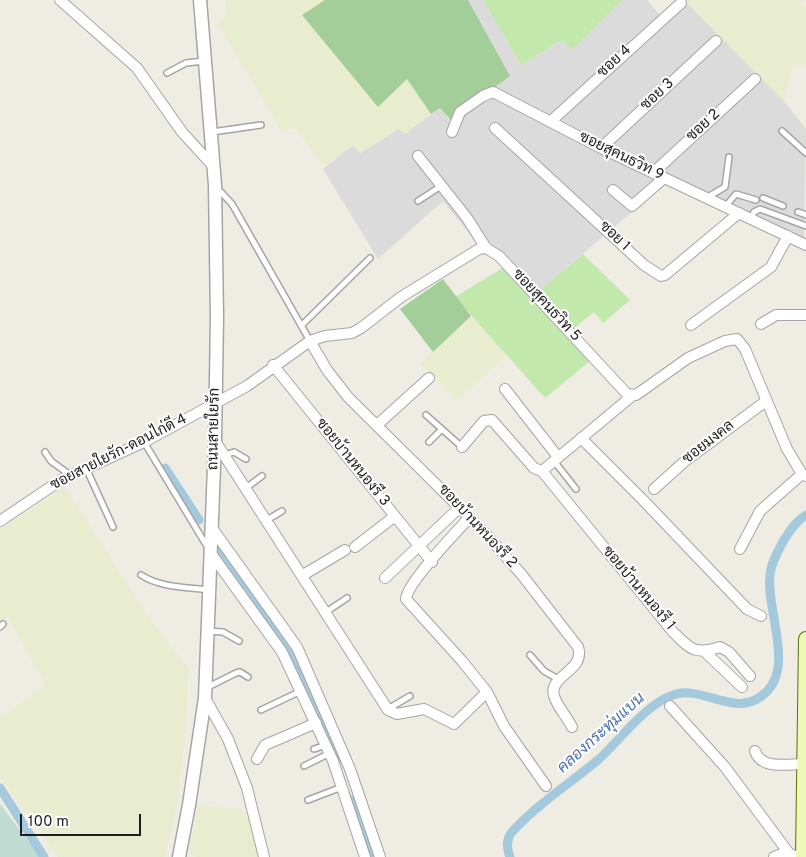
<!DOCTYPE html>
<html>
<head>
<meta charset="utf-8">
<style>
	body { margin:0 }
	#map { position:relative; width:806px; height:857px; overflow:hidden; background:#efece4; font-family:Overpass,sans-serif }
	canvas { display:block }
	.scale { position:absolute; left:20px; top:814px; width:121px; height:22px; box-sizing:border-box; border:2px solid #1e1e1e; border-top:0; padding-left:6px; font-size:15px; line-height:18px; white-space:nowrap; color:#1e1e1e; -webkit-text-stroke:4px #fff; paint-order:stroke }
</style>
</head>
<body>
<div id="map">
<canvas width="806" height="857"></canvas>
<div class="scale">100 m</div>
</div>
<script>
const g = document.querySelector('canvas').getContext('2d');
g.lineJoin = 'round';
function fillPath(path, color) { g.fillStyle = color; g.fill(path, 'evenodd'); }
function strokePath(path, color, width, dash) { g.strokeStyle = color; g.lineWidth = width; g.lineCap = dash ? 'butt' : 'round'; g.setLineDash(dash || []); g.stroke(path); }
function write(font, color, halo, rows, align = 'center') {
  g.font = font + ' Overpass,Sarabun,sans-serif'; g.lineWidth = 4; g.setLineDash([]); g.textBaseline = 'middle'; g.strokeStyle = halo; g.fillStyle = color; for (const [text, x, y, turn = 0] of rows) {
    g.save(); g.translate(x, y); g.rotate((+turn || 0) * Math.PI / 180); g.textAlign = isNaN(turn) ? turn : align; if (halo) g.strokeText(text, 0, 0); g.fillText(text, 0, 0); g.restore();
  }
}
fillPath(new Path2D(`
	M468 0H483L521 65 562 40 572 50 622 0H647L660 15 677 0H684L784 101 806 129 804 249 665 184 539 291 491 243 475 241 443 201 378 259 323 169 353 145 360 153 398 129 406 133 440 108 451 120 510 76Z`), '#dcdbdb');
fillPath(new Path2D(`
	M225 0H325L303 15 378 106 407 79 431 114 405 134 398 129 360 153 353 145 324 166 295 128 282 132 218 24 227 12Z
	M684 0H802V5L806 6V65H793L784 101Z
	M471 316 507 355 458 400 420 364Z
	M65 487 149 618 189 669 185 741 177 804 165 857H58L0 777V718L46 685 8 617 0 620V529Z
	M198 805 242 809 248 816 258 857H196L189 852Z`), '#e8edd0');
fillPath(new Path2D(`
	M483 0H622L572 50 562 40 521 65Z
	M583 254 630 300 603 323 594 312 574 328 539 291Z
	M504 267 590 361 545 398 455 297Z`), '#c2e8ab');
fillPath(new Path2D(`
	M325 0H468L510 76 451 120 440 108 431 114 407 79 378 107 302 15Z
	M443 279 471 316 433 352 400 309Z`), '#a3cd99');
fillPath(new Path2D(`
	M0 804 39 855 38 857H0Z`), '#c1ddd3');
strokePath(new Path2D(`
	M165 468 199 520
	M218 550 295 663 317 706 337 760
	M0 788 44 857
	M351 800 370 857
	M510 857C507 849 506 839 512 832 537 804 571 783 599 759 620 740 646 704 673 695 700 685 731 714 757 699 800 675 765 611 770 575 771 563 778 551 784 540 790 530 796 521 806 515`), '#a5c9dc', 9);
const service = new Path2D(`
	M167 73 186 63 204 61
	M782 131 806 153
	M212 132 261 125
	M218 189 232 204 310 341
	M706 198 725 187 729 157
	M763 198 783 206
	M418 201 441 186
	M725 207 736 194 756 200
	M798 212 806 215
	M751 219 754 212 760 209 806 226
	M302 325 370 258
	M426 415 462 447
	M144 442 208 548
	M429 442 442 429
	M45 452 51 461 70 475
	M225 455 234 452 246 459
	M554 461 576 489
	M86 468 113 527
	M246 488 262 476
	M267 520 282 511
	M141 575C161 588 187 587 210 590
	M326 612 347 598
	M0 627 3 624
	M208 631 223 632 239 641
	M530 655 544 671 560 680
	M206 688 236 673 240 672 248 677
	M388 709 410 696
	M261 710 301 691
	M314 749 326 745
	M304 766 330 753
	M308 800 342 787`);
const minor = new Path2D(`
	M60 0 137 68 182 132 213 166
	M550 122 681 3
	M495 128 644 265 661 276 665 275 739 213
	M452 132 460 112 483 96 493 92 601 148 806 245
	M601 148 716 41
	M418 156 467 218 486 248
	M653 173 755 79
	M613 190 632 206 664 178
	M761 324 776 315H806
	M691 325 771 267 788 236
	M310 341 327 370 348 397 486 534 522 575 578 647C586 671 548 675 554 696 557 706 567 717 572 727
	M273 365 432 562
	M505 389 558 457
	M377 425 429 378
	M581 438 644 501 747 609 761 616
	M215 441 388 710 397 714 424 709 454 724 487 692
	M462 447 484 421 492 420 534 468 542 471 632 396
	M542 471 673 632C691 650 695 655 720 647L729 652 750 676
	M654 489 684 462 766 401
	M470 517C457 531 407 583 406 599L462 661 487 692 504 726 546 786
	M0 521 61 480 144 442 247 386 310 341 325 336 352 333 361 328 401 297 479 249 486 248 499 256 627 394 636 395 688 358 725 341 737 339 745 349 787 449 802 474 806 476
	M212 528 297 647 350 769 380 857
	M355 547 395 516
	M740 549 760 511 802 474
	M212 555 282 652 333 761 365 857
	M303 575 345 550
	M385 578 460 507
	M705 652 742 687
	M205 698 228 739 247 788 264 857
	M670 706 725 767 788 852
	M755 751C761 770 787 764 804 764
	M257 759 265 745 316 723
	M774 857 786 852 798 857`);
const tertiary = new Path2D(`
	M179 857 189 805 205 698 215 441 217 317 215 185 200 0`);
const secondary = new Path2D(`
	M803 857 806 639`);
strokePath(service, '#a5a5a5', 8);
strokePath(minor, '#a5a5a5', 12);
strokePath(tertiary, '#a5a5a5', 15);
strokePath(secondary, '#5a7307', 16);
strokePath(service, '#fff', 5);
strokePath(minor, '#fff', 10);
strokePath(tertiary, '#fff', 12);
strokePath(secondary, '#edf8b9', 14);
write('15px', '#1e1e1e', '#fff', [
	["ซอย 4",615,62,-43],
	["ซอย 3",658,95,-43],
	["ซอย 2",704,126,-43],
	["ซอยสุคนธวิท 9",621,157,26],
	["ซอย 1",614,237,43],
	["ซอยสุคนธวิท 5",546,306,47],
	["ถนนสายใยรัก",215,429,-89],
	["ซอยมงคล",709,443,-38],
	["ซอยสายใยรัก-ดอนไก่ดี 4",119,453,-27],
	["ซอยบ้านหนองรี 3",352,463,51],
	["ซอยบ้านหนองรี 2",477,527,47],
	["ซอยบ้านหนองรี 1",638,589,50]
]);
write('italic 16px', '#4c71ac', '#fff', [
	["คลองกระทุ่มแบน",602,734,-42]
]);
</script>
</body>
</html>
